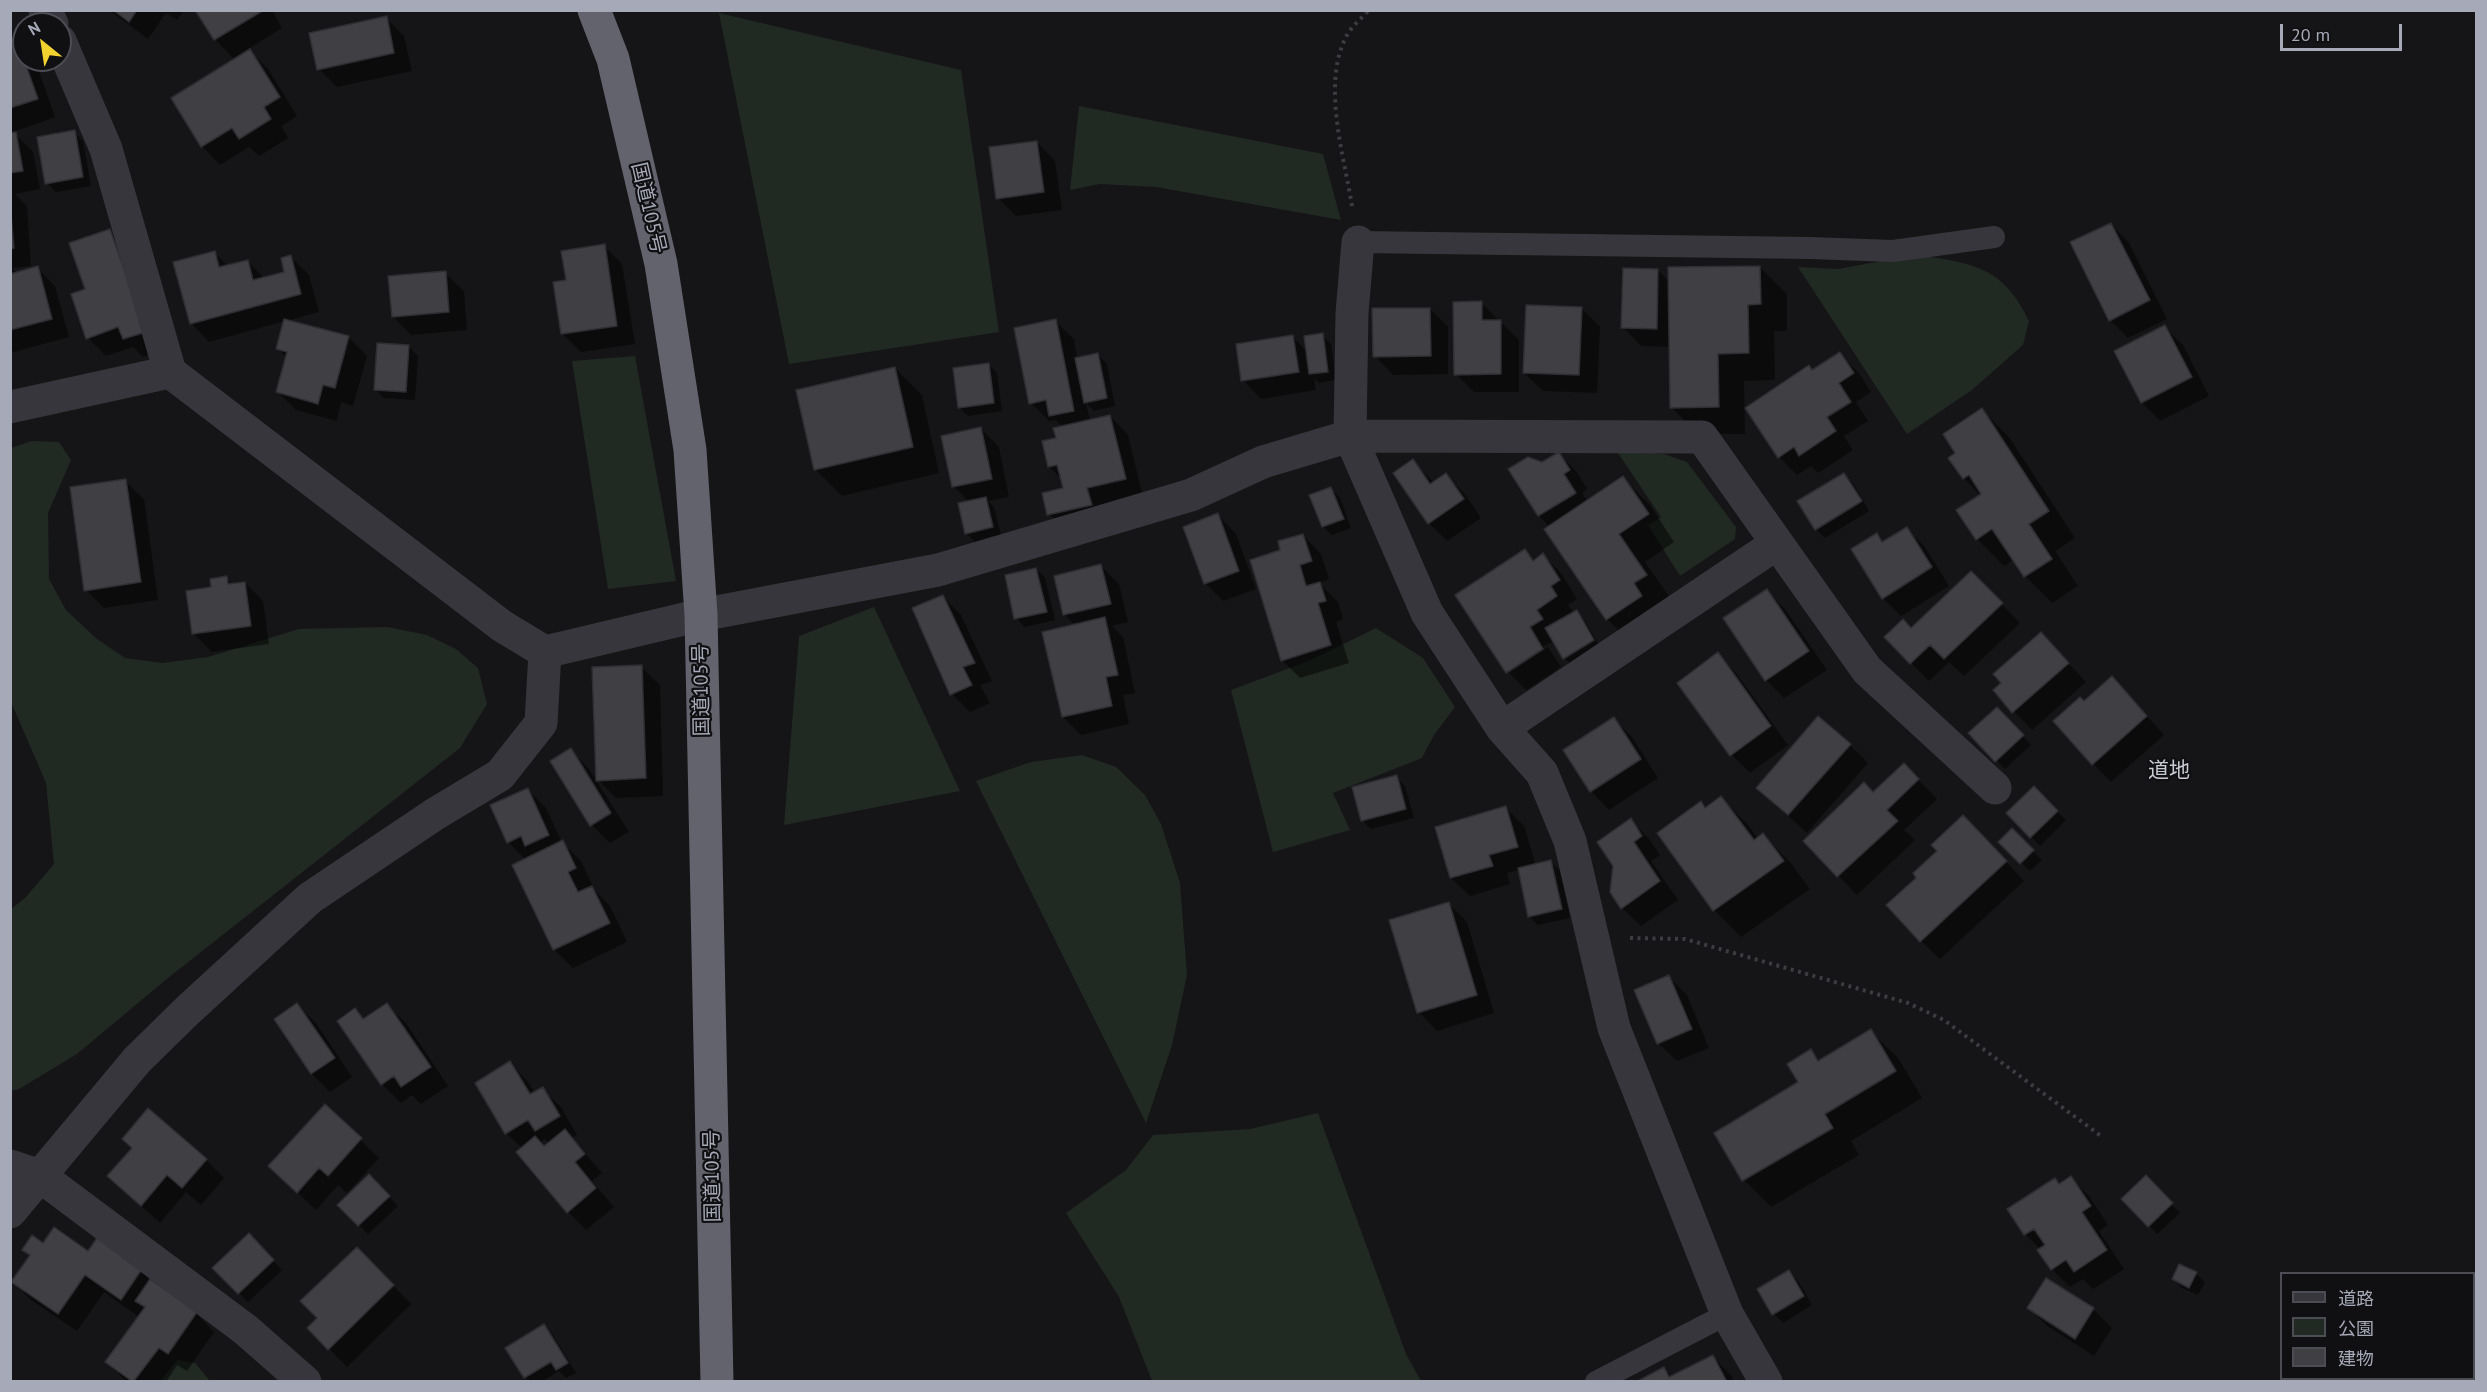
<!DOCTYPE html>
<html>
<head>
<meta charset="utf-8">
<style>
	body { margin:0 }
	#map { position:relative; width:2487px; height:1392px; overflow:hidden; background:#151517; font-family:"PT Sans","Noto Sans JP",sans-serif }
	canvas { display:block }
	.frame { position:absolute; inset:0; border:12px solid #a6a9b7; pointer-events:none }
	.legend { position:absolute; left:2280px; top:1272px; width:195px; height:108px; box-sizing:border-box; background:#101012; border:2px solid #4c4d54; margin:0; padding:8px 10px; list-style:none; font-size:18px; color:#a6a9b7 }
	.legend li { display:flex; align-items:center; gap:12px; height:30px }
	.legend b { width:30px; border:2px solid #4c4d54 }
	.north { position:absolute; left:12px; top:12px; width:60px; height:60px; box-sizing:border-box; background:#101012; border:2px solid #4c4d54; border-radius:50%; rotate:330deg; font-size:16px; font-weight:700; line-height:24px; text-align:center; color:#a6a9b7 }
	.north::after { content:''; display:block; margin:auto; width:21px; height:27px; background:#f3d230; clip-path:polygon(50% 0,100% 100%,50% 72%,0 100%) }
	.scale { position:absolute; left:2280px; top:24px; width:122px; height:27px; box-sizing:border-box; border:3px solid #a6a9b7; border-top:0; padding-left:8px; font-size:18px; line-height:21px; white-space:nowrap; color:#a6a9b7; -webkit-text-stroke:4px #101012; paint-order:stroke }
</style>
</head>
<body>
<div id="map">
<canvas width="2487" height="1392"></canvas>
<div class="frame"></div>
<ul class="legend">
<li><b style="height:8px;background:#36363c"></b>道路</li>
<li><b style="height:16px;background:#212923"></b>公園</li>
<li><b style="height:16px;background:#3f3f44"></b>建物</li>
</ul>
<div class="north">N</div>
<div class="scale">20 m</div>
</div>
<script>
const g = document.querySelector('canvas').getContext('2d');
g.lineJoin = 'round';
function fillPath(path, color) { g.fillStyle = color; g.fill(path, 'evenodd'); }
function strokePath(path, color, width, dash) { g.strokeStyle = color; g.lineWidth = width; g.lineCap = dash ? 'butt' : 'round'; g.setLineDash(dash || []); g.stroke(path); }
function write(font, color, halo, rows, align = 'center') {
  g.font = font + ' "PT Sans","Noto Sans JP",sans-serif'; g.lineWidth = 4.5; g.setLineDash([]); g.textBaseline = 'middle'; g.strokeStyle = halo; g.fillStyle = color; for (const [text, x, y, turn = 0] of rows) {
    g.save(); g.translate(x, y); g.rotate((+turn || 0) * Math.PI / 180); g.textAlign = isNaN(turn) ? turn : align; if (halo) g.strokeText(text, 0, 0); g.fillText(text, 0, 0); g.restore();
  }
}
fillPath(new Path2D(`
	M719 13 961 70 999 332 789 364Z
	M1079 106 1323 154 1341 220 1156 187 1100 184 1070 190Z
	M1930 257C1981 264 2006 273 2029 321L2023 345 1972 390 1907 434 1798 267 1838 269 1893 259Z
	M635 356 676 581 608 589 572 361Z
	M32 441 59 442 71 460 48 513 49 579 66 610 97 639 125 658 162 663 208 657 299 629 387 627 427 635 456 649 478 668 487 704 460 748 168 978 77 1054 19 1089 11 1091V909L25 898 54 864 46 783 11 702V448Z
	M1616 450 1664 454 1687 462 1736 527 1735 539 1680 576 1648 525 1661 517Z
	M874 607 960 791 784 825 799 636Z
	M1376 628 1423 658 1455 707 1434 735 1422 758 1333 793 1350 830 1273 852 1231 690 1311 660Z
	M1082 755 1116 767 1145 795 1161 824 1180 883 1187 975 1172 1045 1146 1123 976 781 1031 762Z
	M1318 1113 1406 1354 1421 1381H1152L1119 1297 1066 1213 1126 1170 1153 1135 1250 1129Z
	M177 1360 195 1363 210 1381H161Z`), '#212923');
fillPath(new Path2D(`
	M109 10H184L177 20 166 13 148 39Z
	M197 10H272L282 28 248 49 268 69 297 116 281 126 288 138 259 156 249 147 220 165 202 146 235 60 215 39Z
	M386 18 404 36 412 71 337 87 319 69Z
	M16 39 24 47V60H35L55 117 13 132 33 152 40 189 15 194 27 206 31 266 12 268 18 274 37 268 55 286 69 337 10 353V40Z
	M74 132 83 141 91 186 56 192 47 183Z
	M1037 142 1055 161 1062 210 1016 216 998 198Z
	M2111 224 2129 243 2167 319 2128 338 2110 320Z
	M109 230 128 249 163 350 143 357 133 347 106 356 88 338 87 290Z
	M604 246 622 264 635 344 581 352 563 334 555 283 567 281Z
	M215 253 228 266 247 261 265 279 286 273 290 256 309 275 319 312 286 321 349 338 367 356 353 406 341 402 337 421 296 410 278 392 287 358 278 349 285 321 209 342 191 323Z
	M1760 267 1787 294V331H1774L1775 380 1744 381 1745 434H1698L1671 407 1670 347 1641 346 1623 327 1658 270 1669 282Z
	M445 273 464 291 467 330 411 335 393 317Z
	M1481 303 1519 340V392H1474L1456 374Z
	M1430 309 1448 327V374L1393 375 1375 356Z
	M1582 309 1600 327 1597 393 1543 391 1524 373Z
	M1055 321 1074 339 1077 359 1098 355 1107 364 1115 406 1094 411 1086 403 1090 421 1110 416 1128 435 1143 497 1067 532 1049 514 1065 489 1062 480 1049 466 1063 427 1055 420 1049 421 1031 403Z
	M2164 327 2183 345 2209 396 2160 421 2142 403Z
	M1322 335 1331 344 1336 380 1319 383 1314 378 1316 390 1261 399 1243 380 1293 337 1307 352Z
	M409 347 418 356 415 400 384 398 375 389Z
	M1839 353 1858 372 1871 392 1856 402 1868 421 1844 436 1853 450 1818 473 1811 466 1797 475 1779 457 1809 367 1813 371Z
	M988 364 997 373 1002 411 968 416 959 407Z
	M895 368 922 395 939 473 842 496 815 469Z
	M1982 410 2009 437 2075 538 2055 551 2078 586 2052 603 2025 576 2014 559 2004 566 1977 539 1981 496 1964 478Z
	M981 429 999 447 1009 497 988 501 994 507 1001 535 975 542 966 533 969 502 953 486Z
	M1559 454 1577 472 1587 489 1582 493 1588 502 1623 478 1650 505 1674 542 1645 562 1673 602 1634 646 1607 619 1546 529 1550 527 1539 516 1510 469 1542 464Z
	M1413 461 1434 483 1446 475 1464 493 1481 518 1447 541 1429 523Z
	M1844 474 1853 483 1869 511 1825 538 1816 529Z
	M125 481 144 499 158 600 104 608 86 590Z
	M1331 489 1340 498 1351 528 1332 535 1323 527Z
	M1218 515 1236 534 1256 589 1223 601 1205 583Z
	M1907 529 1925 547 1949 586 1901 616 1883 598 1877 535 1884 542Z
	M1303 535 1321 554 1329 579 1319 583 1338 602 1343 619 1336 622 1349 663 1300 678 1282 660V551Z
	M1524 551 1535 561 1543 555 1561 573 1577 599 1568 605 1574 613 1576 612 1585 621 1602 650 1573 666 1564 658 1554 642 1549 643 1509 669V673L1548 647 1561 667 1526 690 1508 672 1457 595Z
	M1101 566 1119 584 1128 622 1112 626 1123 637 1135 693 1123 695 1129 724 1081 735 1063 717 1076 626 1065 615Z
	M1036 569 1045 578 1055 620 1025 627 1016 618Z
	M1971 573 2020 623 1964 676 1949 662 1929 681 1886 637 1911 630Z
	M226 578 233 585 245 583 263 601 269 644 212 652 193 633 212 589Z
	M1767 591 1785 609 1827 670 1784 698 1766 680Z
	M942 596 961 615 992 681 980 685 990 703 970 712 952 694Z
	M2041 634 2086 682 2032 730 2014 711Z
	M1717 654 1736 673 1788 745 1750 773 1732 755 1679 683Z
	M641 667 660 685 663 796 616 798 598 780Z
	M2112 678 2164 735 2111 782 2093 764 2084 703Z
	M1997 709 2031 745 2005 769 1970 733Z
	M1614 719 1632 737 1658 778 1609 810 1591 791Z
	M1850 745 1868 763 1807 833 1758 788Z
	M571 750 589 769 629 832 610 843 592 825 552 762Z
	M1904 765 1937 799 1904 830 1915 840 1857 895 1805 841 1874 794Z
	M1396 777 1405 786 1414 818 1371 829 1362 820Z
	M2034 788 2066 820 2040 846 2008 813Z
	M528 790 546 808 562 843 581 861 593 887H591L610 906 627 942 573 968 554 949 514 866 526 860 508 842Z
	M1721 798 1748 825 1758 839 1763 835 1790 862 1810 889 1741 937 1714 910 1706 809Z
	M1506 808 1524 826 1536 866 1551 862 1560 871 1570 918 1538 925 1529 916 1519 870 1507 873 1510 884 1470 896 1451 878 1437 828Z
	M1631 820 1649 839 1660 855 1651 861 1678 900 1641 926 1622 908Z
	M2012 830 2042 860 2030 871 2000 842Z
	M1981 835 2024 881 1940 959 1921 941Z
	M1448 903 1467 922 1494 1013 1437 1031 1419 1012Z
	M1669 977 1687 995 1709 1048 1677 1061 1658 1043Z
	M297 1005 316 1023 352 1077 330 1092 312 1074 276 1019Z
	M387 1005 406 1023 448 1086 421 1104 412 1095 401 1103 382 1084 339 1021 355 1010 365 1020Z
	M1870 1031 1898 1058 1922 1098 1851 1141 1859 1155 1771 1207 1744 1180 1716 1134 1800 1083 1811 1051 1821 1061Z
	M510 1063 528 1082 535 1093 542 1089 561 1107 577 1135 572 1138 602 1173 592 1181 614 1207 586 1230 568 1212 518 1152 522 1148 506 1133ZM545 1139 549 1144 544 1148 539 1143Z
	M325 1106 379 1158 347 1193 338 1185 316 1210 288 1184Z
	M206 1160 224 1178 201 1205 186 1192 160 1223 109 1176Z
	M369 1176 398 1206 368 1234 339 1205Z
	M2146 1177 2180 1213 2157 1234 2123 1199Z
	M2071 1178 2089 1196 2108 1225 2099 1231 2124 1269 2093 1289 2083 1279 2070 1287 2052 1269 2041 1250 2025 1234 2055 1180 2060 1185Z
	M249 1235 282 1270 248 1302 215 1268Z
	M100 1237 196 1313 214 1332 187 1371 177 1365 166 1382H127L107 1362 139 1317 104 1292 77 1331 31 1300 13 1282 31 1257 24 1250 44 1245 88 1253Z
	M357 1249 411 1304 347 1367 309 1328 319 1318Z
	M1789 1272 1798 1281 1812 1305 1783 1323 1774 1314Z
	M2196 1274 2205 1282 2198 1295 2182 1288 2174 1279Z
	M2046 1280 2093 1309 2112 1328 2094 1356 2047 1326 2029 1308Z
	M544 1326 553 1335 576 1373 566 1378 559 1371 541 1382H529L525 1377Z
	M1713 1357 1731 1375 1734 1382H1640L1664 1369 1672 1377Z`), '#0007');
const building = new Path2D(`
	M113 10H137L129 22Z
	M195 10H264L214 40Z
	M387 16 394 53 317 70 309 33Z
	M16 37 38 99 10 108V39Z
	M250 49 280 97 264 107 271 119 239 139 232 128 201 147 171 98Z
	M75 130 83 177 45 184 37 137Z
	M16 132 23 171 10 173V133Z
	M1037 141 1044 192 996 199 989 147Z
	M10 205 14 248 10 249Z
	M2111 223 2150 300 2109 321 2070 242Z
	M110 229 146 332 123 339 118 327 86 339 71 294 85 289 69 243Z
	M605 244 617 326 561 334 553 282 566 280 561 251Z
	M215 251 219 267 248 260 253 280 284 272 281 258 291 255 301 294 190 324 173 262Z
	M38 266 52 319 10 330V274Z
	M1760 266 1761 304 1748 305 1749 353 1718 354 1719 407 1670 408 1668 267Z
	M1623 268 1658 269 1657 329 1621 328Z
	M446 271 449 312 392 317 388 276Z
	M1482 301V320H1501V374L1454 375 1453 302Z
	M1526 305 1582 307 1579 375 1523 373Z
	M1372 308H1430L1431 356 1373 357Z
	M284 319 349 336 335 388 323 385 318 404 276 392 287 352 276 349Z
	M1056 319 1074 411 1049 416 1046 400 1029 404 1014 328Z
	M2165 325 2192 377 2141 403 2114 351Z
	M1323 333 1328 372 1309 374 1304 336Z
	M1293 335 1299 372 1241 381 1236 344Z
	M377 343 409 345 406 392 374 390Z
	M1840 352 1854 373 1839 383 1851 402 1827 417 1836 431 1799 456 1794 447 1778 458 1745 408 1809 365 1812 370Z
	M1098 353 1107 398 1084 403 1075 358Z
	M989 363 994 403 958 408 953 368Z
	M895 367 913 447 814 470 796 390Z
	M1982 408 2049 511 2029 524 2052 559 2024 577 1992 529 1976 540 1956 510 1981 494 1969 475 1963 479 1948 458 1955 453 1943 434Z
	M1110 415 1126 479 1087 488 1092 505 1047 515 1042 493 1063 488 1057 465 1048 467 1042 441 1056 438 1053 428Z
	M981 427 992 479 952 487 941 436Z
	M1559 452 1570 470 1564 474 1576 493 1538 516 1508 469 1528 457 1542 462Z
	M1413 459 1430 484 1446 473 1464 499 1428 524 1393 473Z
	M1844 473 1862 501 1815 530 1797 501Z
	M1623 476 1649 514 1619 534 1647 575 1634 583 1642 596 1606 620 1544 529Z
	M126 479 141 582 84 591 70 487Z
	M1331 487 1344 519 1322 527 1309 495Z
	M986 497 993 527 965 534 958 503Z
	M1218 513 1239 571 1204 584 1183 527Z
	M1907 527 1932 567 1882 599 1851 549 1877 533 1882 542Z
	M1303 534 1312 561 1300 565 1306 586 1320 582 1326 601 1318 603 1331 645 1281 661 1250 560 1280 550 1278 541Z
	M1525 549 1533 561 1543 553 1560 580 1551 586 1557 596 1537 610 1543 619 1530 627 1543 649 1506 673 1455 595Z
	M1101 564 1111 604 1063 615 1054 576Z
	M1036 568 1047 612 1014 619 1005 575Z
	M1971 571 2003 603 1944 659 1930 645 1910 664 1884 637 1903 619 1911 628Z
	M227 576 228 584 245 582 251 626 192 634 186 591 211 587 210 579Z
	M1767 589 1809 651 1765 681 1723 618Z
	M943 595 975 663 963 667 972 685 950 695 912 608Z
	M1577 610 1594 640 1563 659 1545 628Z
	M1105 617 1118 675 1106 677 1112 706 1062 717 1042 632Z
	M2041 632 2069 663 2012 713 1993 690 2001 683 1993 674Z
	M1718 652 1771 726 1730 756 1677 683Z
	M642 665 646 778 596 781 592 667Z
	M2112 676 2147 716 2092 765 2053 721 2080 697 2084 701Z
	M1997 707 2024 735 1995 762 1968 733Z
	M1818 716 1851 744 1788 815 1756 788Z
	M1614 717 1641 759 1590 792 1563 750Z
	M571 748 611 813 590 826 550 761Z
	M1904 763 1919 779 1887 810 1898 821 1837 877 1803 841 1864 782 1873 792Z
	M1397 775 1406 809 1361 821 1352 787Z
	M2034 786 2058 811 2030 838 2006 813Z
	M528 788 549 835 525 846 521 836 507 843 490 805Z
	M1721 796 1754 840 1763 833 1784 861 1713 911 1657 833 1701 801 1705 808Z
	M1506 806 1518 847 1489 855 1493 866 1450 878 1435 827Z
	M1963 815 2007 861 1920 942 1886 905 1916 878 1913 873 1937 851 1931 845Z
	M1631 818 1642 836 1634 842 1660 881 1621 909 1610 892 1613 866 1597 842Z
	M2012 828 2034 850 2020 864 1998 842Z
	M563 840 576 868 568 872 578 892 592 886 610 923 553 950 512 865Z
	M1551 860 1562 909 1528 917 1518 868Z
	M1449 902 1477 995 1417 1013 1389 920Z
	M1669 975 1692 1029 1657 1044 1634 990Z
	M297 1003 335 1058 311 1074 274 1019Z
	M387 1003 431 1067 401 1087 394 1076 381 1085 337 1021 355 1008 363 1019Z
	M1871 1029 1896 1071 1825 1114 1833 1128 1742 1181 1714 1133 1798 1082 1787 1064 1811 1049 1818 1061Z
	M510 1061 530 1094 543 1087 560 1116 535 1131 528 1120 505 1134 475 1083Z
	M325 1104 362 1138 328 1176 319 1168 297 1193 268 1166Z
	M148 1108 207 1159 182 1188 167 1175 141 1206 107 1176 132 1148 122 1139Z
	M565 1129 585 1154 575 1162 596 1188 567 1213 516 1152 535 1136 544 1146Z
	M369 1174 390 1196 358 1226 337 1205Z
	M2146 1175 2173 1203 2148 1227 2121 1199Z
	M2071 1176 2091 1206 2082 1212 2107 1250 2074 1272 2066 1260 2051 1270 2037 1250 2045 1245 2034 1229 2024 1235 2007 1209 2055 1178 2059 1184Z
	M54 1227 88 1251 99 1235 144 1266 121 1300 85 1275 58 1314 11 1282 30 1255 22 1250 32 1235 43 1243Z
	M249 1233 274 1260 238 1294 212 1268Z
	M357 1247 394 1285 328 1350 307 1328 317 1318 300 1301Z
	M2179 1264 2197 1272 2189 1288 2172 1279Z
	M1789 1270 1804 1296 1772 1315 1757 1289Z
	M2046 1278 2094 1308 2075 1339 2027 1308Z
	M150 1279 197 1312 168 1354 159 1348 133 1382 105 1362 145 1307 135 1301Z
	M544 1324 568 1363 556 1370 551 1362 524 1378 505 1348Z
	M1713 1355 1727 1382H1636L1664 1367 1669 1377Z`);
fillPath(building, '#3f3f44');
strokePath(building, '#2f2f33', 1.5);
strokePath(new Path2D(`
	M1352 206C1344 155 1321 83 1347 35 1352 26 1362 18 1369 10
	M1630 938 1685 939 1908 1003 1944 1020 2101 1136`), '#3c3c43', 4, [3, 4.5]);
strokePath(new Path2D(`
	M1358 242 1810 248 1893 251 1994 237
	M1596 1382 1727 1314`), '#36363c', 22);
strokePath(new Path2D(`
	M45 10 52 24
	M60 41 106 149 170 372 502 626 545 652
	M1358 242 1352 313 1350 436 1427 613 1502 728 1542 773 1570 841 1614 1028 1727 1314 1766 1382
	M10 407 170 372
	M1502 728 1776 544
	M10 1166 40 1176 246 1330 305 1382
	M10 1212 137 1060 187 1011 310 898 435 814 500 775 541 723 545 652 701 615 938 570 1191 495 1263 462 1350 436 1702 437 1867 670 1995 788`), '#36363c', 33);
strokePath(new Path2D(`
	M594 10 613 59 661 264 690 450 701 615 717 1382`), '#62636d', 33);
write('20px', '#a6a9b7', '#101012', [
	["国道105号",648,208,77],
	["国道105号",702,690,-91],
	["国道105号",713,1176,-91]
]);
write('21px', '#c7c9d3', '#101012', [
	["道地",2169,771]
]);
</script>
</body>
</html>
